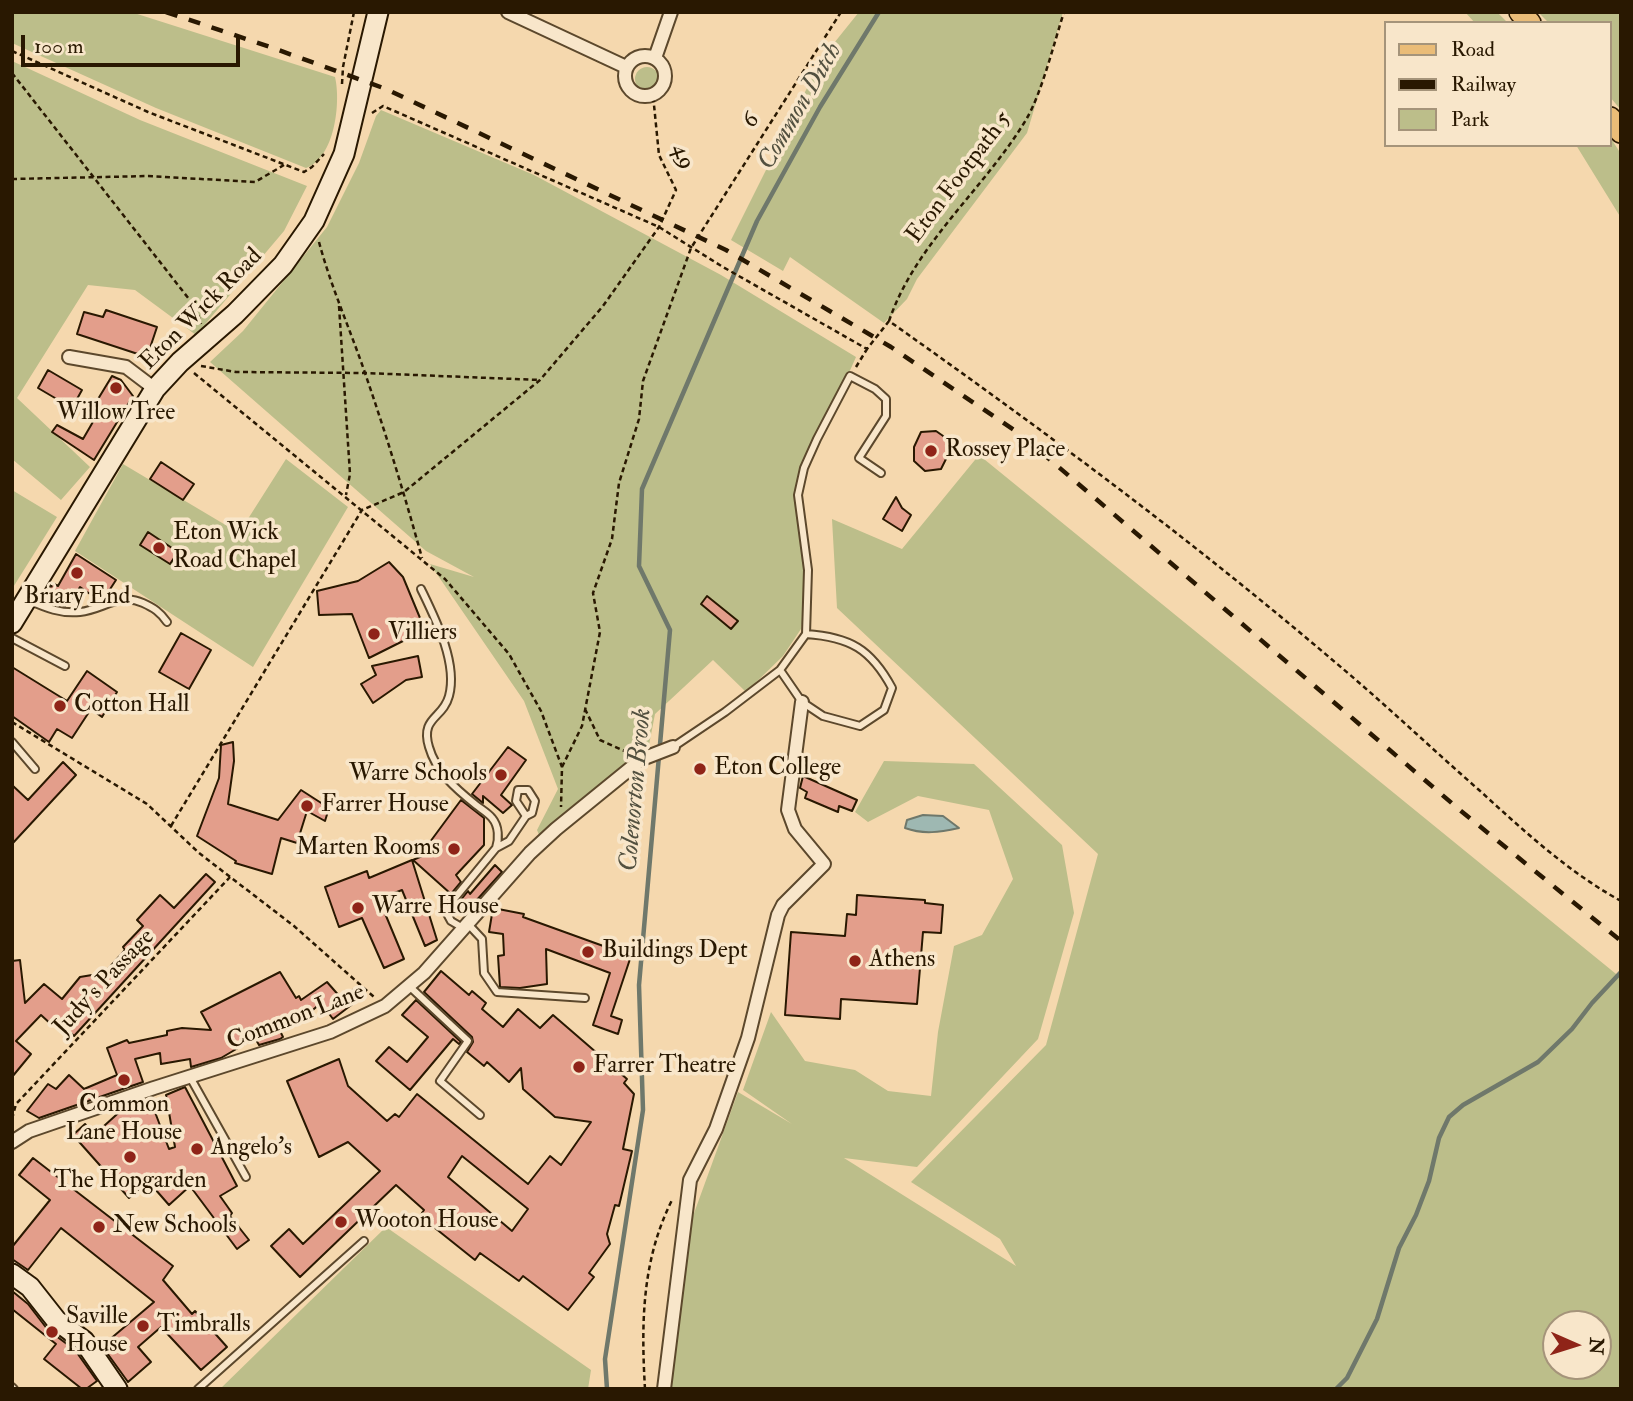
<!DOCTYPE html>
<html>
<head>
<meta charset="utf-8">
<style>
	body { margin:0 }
	#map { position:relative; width:1633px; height:1401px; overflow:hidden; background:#f5d8ae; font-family:"IM FELL Double Pica",serif }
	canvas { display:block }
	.frame { position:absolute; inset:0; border:14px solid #291801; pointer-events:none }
	.legend { position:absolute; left:1384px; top:21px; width:228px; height:126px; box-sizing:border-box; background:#f8e6ca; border:2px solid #a5947a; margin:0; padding:9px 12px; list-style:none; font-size:21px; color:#291801 }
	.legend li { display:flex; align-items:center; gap:14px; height:35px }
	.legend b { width:35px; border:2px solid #a5947a }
	.north { position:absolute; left:1542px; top:1310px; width:70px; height:70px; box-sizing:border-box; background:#f8e6ca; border:2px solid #a5947a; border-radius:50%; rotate:93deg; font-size:19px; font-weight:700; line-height:28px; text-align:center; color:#291801 }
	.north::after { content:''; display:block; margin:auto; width:24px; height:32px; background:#8f2418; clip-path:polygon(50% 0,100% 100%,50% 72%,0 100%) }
	.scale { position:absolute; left:21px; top:35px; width:219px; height:32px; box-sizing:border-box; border:4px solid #291801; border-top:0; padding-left:9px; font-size:21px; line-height:24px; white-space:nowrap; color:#291801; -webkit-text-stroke:5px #f8e6ca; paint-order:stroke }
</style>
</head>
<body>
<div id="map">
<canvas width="1633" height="1401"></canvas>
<div class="frame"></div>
<ul class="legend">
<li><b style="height:9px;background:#eabc77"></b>Road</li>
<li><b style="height:9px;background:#291801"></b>Railway</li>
<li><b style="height:19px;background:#bcbe8a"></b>Park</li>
</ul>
<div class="north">N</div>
<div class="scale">100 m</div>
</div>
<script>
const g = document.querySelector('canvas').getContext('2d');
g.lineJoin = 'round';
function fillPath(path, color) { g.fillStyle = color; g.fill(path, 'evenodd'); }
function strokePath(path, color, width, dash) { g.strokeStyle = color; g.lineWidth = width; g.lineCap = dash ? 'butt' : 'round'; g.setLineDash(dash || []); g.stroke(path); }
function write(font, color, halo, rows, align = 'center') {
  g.font = font + ' "IM FELL Double Pica",serif'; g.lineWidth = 7; g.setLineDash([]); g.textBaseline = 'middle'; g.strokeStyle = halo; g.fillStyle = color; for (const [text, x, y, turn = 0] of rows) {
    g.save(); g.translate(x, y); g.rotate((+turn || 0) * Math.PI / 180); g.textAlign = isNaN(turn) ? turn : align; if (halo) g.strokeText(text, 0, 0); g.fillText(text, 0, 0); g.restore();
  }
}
fillPath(new Path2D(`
	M12 12H131L335 77C341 102 335 158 306 168L156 108 12 43Z
	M859 12H1063L1027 133 917 279 907 299 884 323 790 257 783 271 731 240 822 58Z
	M1465 12H1497L1508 23H1475Z
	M1538 12H1621V110L1610 97V23H1549Z
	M12 61 140 120 307 186 284 231 196 335 135 290 88 285 17 398 90 467 61 500 12 459Z
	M635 79a12 12 0 1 1 24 0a12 12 0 1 1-24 0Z
	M381 110 534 175 721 275 856 357 797 490 806 603 801 629 783 656 746 692 713 660 655 714 648 750 540 837 537 830 558 789 524 701 430 564 474 577 426 551 210 362 243 331 327 227 359 163 376 116Z
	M1610 137 1621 154V218L1576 145H1610Z
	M979 455 1621 978V1389H670L693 1216 738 1092 792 1124 743 1090 771 1012 805 1061 855 1070 888 1091 931 1096 938 1032 954 946 982 935 1013 879 989 810 918 796 868 822 855 812 884 761 974 764 1062 845 1074 913 1038 1039 917 1167 844 1158 1016 1266 1000 1239 911 1182 1046 1045 1098 854 837 608 832 519 902 549ZM1556 1324H1598V1366H1556Z
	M286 459 348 507 253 667 75 551 123 464 239 533Z
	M12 490 57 517 12 589Z
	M386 1227 591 1370 588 1389H220Z`), '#bcbe8a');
const water = new Path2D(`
	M923 815 943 816 959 828C940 832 924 835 905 828L907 820Z`);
fillPath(water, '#9eb8b2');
strokePath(water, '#6f786b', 2);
strokePath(new Path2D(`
	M607 1389 605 1359 643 1110 639 985 670 630 639 566 642 489 757 221 820 107 879 12
	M1336 1389 1347 1378 1377 1319 1399 1248 1416 1215 1429 1181 1439 1138 1449 1117 1463 1105 1538 1062 1572 1029 1592 1003 1621 972`), '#6f786b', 4.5);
const building = new Path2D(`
	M106 310 157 327 147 357 77 334 84 312 103 317Z
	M48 370 82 390 72 408 38 388Z
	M112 376 121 380 133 396 94 460 52 432 57 425 83 439 101 408 95 404Z
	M936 431 946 438 948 455 941 469 925 471 914 461V447L921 432Z
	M161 462 194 484 183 500 150 479Z
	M896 497 902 508 911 515 902 531 883 519Z
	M148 532 178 552 170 564 140 545Z
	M76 554 116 580 103 600 100 601 80 587 72 601 69 599 65 606 53 604 43 598 52 583 58 586Z
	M389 562 403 577 425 630 369 658 352 614 319 615 317 591 358 581Z
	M707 596 738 621 731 629 701 604Z
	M181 633 211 650 189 689 159 672Z
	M418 656 422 677 406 680 373 703 361 684 376 675 372 666Z
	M12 667 67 701 87 671 117 692 102 717 91 709 72 738 57 729 49 742 12 716Z
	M233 742 234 761 228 804 278 820 301 790 329 808 325 821 307 811 297 843 281 838 272 874 235 863 236 861 197 836 219 778 221 745Z
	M508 747 526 760 501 795 512 805 503 813 483 796V803L472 794Z
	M63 762 76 775 12 844V785L28 800Z
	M803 776 857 800 852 811 839 806 838 812 805 798 807 792 800 788Z
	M461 800 484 818V845L456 875 461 882 451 894 413 860 429 853 427 846Z
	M412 860 437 940 425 946 402 890 379 899 404 959 384 968 362 918 339 927 325 887 367 871 369 878Z
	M495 865 502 872 466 912 459 906 461 903 460 901 468 891 470 894Z
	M206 874 215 882 74 1036 58 1021 53 1026 41 1015 16 1041 31 1054 12 1077V961L20 960 25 1003 44 984 62 999 80 977 92 975 99 979 125 950 123 947 143 926 137 920 160 895 174 908Z
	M857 895 925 900V903L943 905 941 933 923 932 917 1004 841 999 840 1019 785 1015 791 932 845 936 847 914 856 915Z
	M493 908 524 914 523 917 631 956 611 1016 622 1020 618 1034 593 1025 610 973 546 949 547 984 520 988 500 987 498 956 504 955 503 934 489 932Z
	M441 971 469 995 472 991 486 1003 482 1009 503 1027 518 1009 540 1028 553 1015 627 1079 624 1083 634 1094 623 1149 632 1151 619 1206 615 1205 607 1234 610 1244 589 1273 594 1277 568 1310 523 1276 519 1281 480 1253 475 1260 420 1216 424 1210 396 1185 300 1277 271 1246 289 1229 303 1244 380 1171 348 1142 319 1157 287 1081 339 1059 348 1086 387 1121 395 1114 399 1117 417 1094 528 1184 550 1156 561 1165 591 1122 555 1117 523 1089 521 1068 509 1082 487 1062 484 1066 467 1052 473 1042 472 1037 424 992ZM462 1156 528 1209 512 1231 448 1177Z
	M280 972 296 998 299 996 301 1000 327 982 341 998 354 989 363 996 333 1019 321 1003 308 1014 279 1029 283 1037 280 1039 259 1045 255 1038 221 1058 191 1067 190 1059 161 1064 160 1053 135 1059 143 1082 39 1118 27 1111 48 1084 56 1089 69 1075 84 1089 117 1075 107 1048 127 1040 129 1043 167 1035V1031L182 1028 211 1030 201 1012Z
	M416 1000 461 1042 459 1044 453 1039 410 1090 376 1061 389 1047 407 1062 428 1037 402 1015Z
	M185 1087 237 1186 220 1196 232 1213 230 1216 249 1240 237 1249 190 1186 169 1205 148 1181 129 1198 73 1135 85 1124 94 1135 125 1107 150 1099 169 1149 175 1147 166 1095Z
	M33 1158 173 1266 163 1280 192 1314 195 1311 227 1347 201 1370 161 1327 138 1347 151 1362 128 1382 102 1346 154 1302 61 1228 28 1270 12 1259V1247L50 1200 19 1175Z
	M12 1291 28 1304 48 1330 75 1350 97 1381 86 1389H82L44 1359 56 1344 12 1309Z`);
fillPath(building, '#e39e8b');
strokePath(building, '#291801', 2);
const service = new Path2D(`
	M421 589C435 618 458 663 449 696 443 719 420 717 429 747 436 772 456 789 476 805 481 809 488 813 492 818 499 826 499 839 496 848L445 910 451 921 463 928
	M28 600C46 608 61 614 80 612 103 610 119 592 143 603 154 608 160 612 167 622
	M806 634 808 570 798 495 804 468 817 439 850 376 875 389 886 399V416L859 458 881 473
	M12 638 65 666
	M12 742 35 769
	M673 747 725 712 780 670 806 634C850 637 871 649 892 688L884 710 860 726 823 716 802 702 780 670
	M496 848 509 841 526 816 532 813 535 801 528 790H518L516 801 526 816
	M468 924 482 939 484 973 497 992 585 998
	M409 986 468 1041 440 1081 480 1115
	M190 1077 246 1177
	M12 1387 14 1389
	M198 1389 364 1241`);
const minor = new Path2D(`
	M508 12 626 67
	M625 76a20 20 0 1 1 40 0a20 20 0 1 1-40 0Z
	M655 58 671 12
	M69 357 126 367 155 389
	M12 1142 29 1131 154 1088 330 1032 385 1006 424 973 530 853 556 829 642 759 673 747
	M664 1389 690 1180 716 1129 748 1038 778 915 783 905 824 864 795 829 788 810 802 702`);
const secondary = new Path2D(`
	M12 623 155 389 180 362 235 314 283 265 314 221 344 154 378 12
	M12 1274 30 1287 56 1320 84 1341 117 1389`);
const primary = new Path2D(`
	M1520 12 1530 23
	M1610 118 1621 132`);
strokePath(service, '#5c482c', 10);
strokePath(minor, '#5c482c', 16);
strokePath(secondary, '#291801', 23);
strokePath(primary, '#291801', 24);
strokePath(new Path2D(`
	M12 51 148 112 304 172 312 167 324 154
	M12 73 196 308 201 324
	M342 84 343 67 354 12
	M372 113 383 106 659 227 723 267 867 349 889 321C1043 430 1193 541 1336 663 1385 704 1431 748 1479 790 1523 830 1568 872 1621 901
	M12 179 148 176 255 182 284 165
	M319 242C331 287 350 329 365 373 386 434 405 496 422 558
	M339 306 350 474 346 495
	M889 321C916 242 985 189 1027 118 1042 92 1054 43 1064 12
	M201 366 236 372 365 373 540 380
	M856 367 867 349
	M194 373 445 579 509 654 541 711 562 767 561 807
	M585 709 600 740 629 753
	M12 722 147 804 199 853 294 926 374 997
	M562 767 582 726 600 632 593 593 612 539 619 483 639 419 643 381 691 248 841 12
	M171 826 362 510 404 492 540 380 603 306 659 227 676 190 659 155 653 95
	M12 1119 16 1104 230 877
	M645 1389C641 1321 642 1259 673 1198`), '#291801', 2.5, [5, 3.5]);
strokePath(service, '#f8e6ca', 6);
strokePath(minor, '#f8e6ca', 12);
strokePath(secondary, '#f8e6ca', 19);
strokePath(primary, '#eabc77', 21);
strokePath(new Path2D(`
	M166 12 273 48 386 89 726 250 891 347 1020 434 1461 811 1621 941`), '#291801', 4.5, [12, 12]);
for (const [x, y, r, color] of [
	[116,388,7,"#8f2418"],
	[931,451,7,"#8f2418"],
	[159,548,7,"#8f2418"],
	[77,573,7,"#8f2418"],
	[374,634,7,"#8f2418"],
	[60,706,7,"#8f2418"],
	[700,769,7,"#8f2418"],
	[501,775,7,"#8f2418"],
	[307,806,7,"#8f2418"],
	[454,849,7,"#8f2418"],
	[358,908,7,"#8f2418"],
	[588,952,7,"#8f2418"],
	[855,961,7,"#8f2418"],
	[579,1067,7,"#8f2418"],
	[124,1080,7,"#8f2418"],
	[197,1149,7,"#8f2418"],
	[130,1157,7,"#8f2418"],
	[341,1222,7,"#8f2418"],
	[99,1227,7,"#8f2418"],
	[143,1326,7,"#8f2418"],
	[52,1332,7,"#8f2418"]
]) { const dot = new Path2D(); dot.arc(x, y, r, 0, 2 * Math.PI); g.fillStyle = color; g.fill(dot); strokePath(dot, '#f8e6ca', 2.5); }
write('24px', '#291801', '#f8e6ca', [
	["6",752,121,-57],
	["49",682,157,71],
	["Eton Footpath 5",960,178,-53],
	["Eton Wick Road",202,310,-45],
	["Judy's Passage",105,983,-47],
	["Common Lane",296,1018,-21]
]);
write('24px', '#291801', '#f8e6ca', [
	["Willow Tree",116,414,"center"],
	["Rossey Place",945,451],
	["Eton Wick",173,534],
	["Road Chapel",173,562],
	["Briary End",77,598,"center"],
	["Villiers",388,634],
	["Cotton Hall",74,706],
	["Eton College",714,769],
	["Warre Schools",487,775,"right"],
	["Farrer House",321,806],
	["Marten Rooms",440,849,"right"],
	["Warre House",372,908],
	["Buildings Dept",602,952],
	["Athens",869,961],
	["Farrer Theatre",593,1067],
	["Common",124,1106,"center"],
	["Lane House",124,1134,"center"],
	["Angelo's",211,1149],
	["The Hopgarden",130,1182,"center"],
	["Wooton House",355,1222],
	["New Schools",113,1227],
	["Saville",66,1318],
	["House",66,1346],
	["Timbralls",157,1326]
], 'left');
write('italic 26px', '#52503f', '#f8e6ca', [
	["Common Ditch",801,107,-60],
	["Colenorton Brook",637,790,-85]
]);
</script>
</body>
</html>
